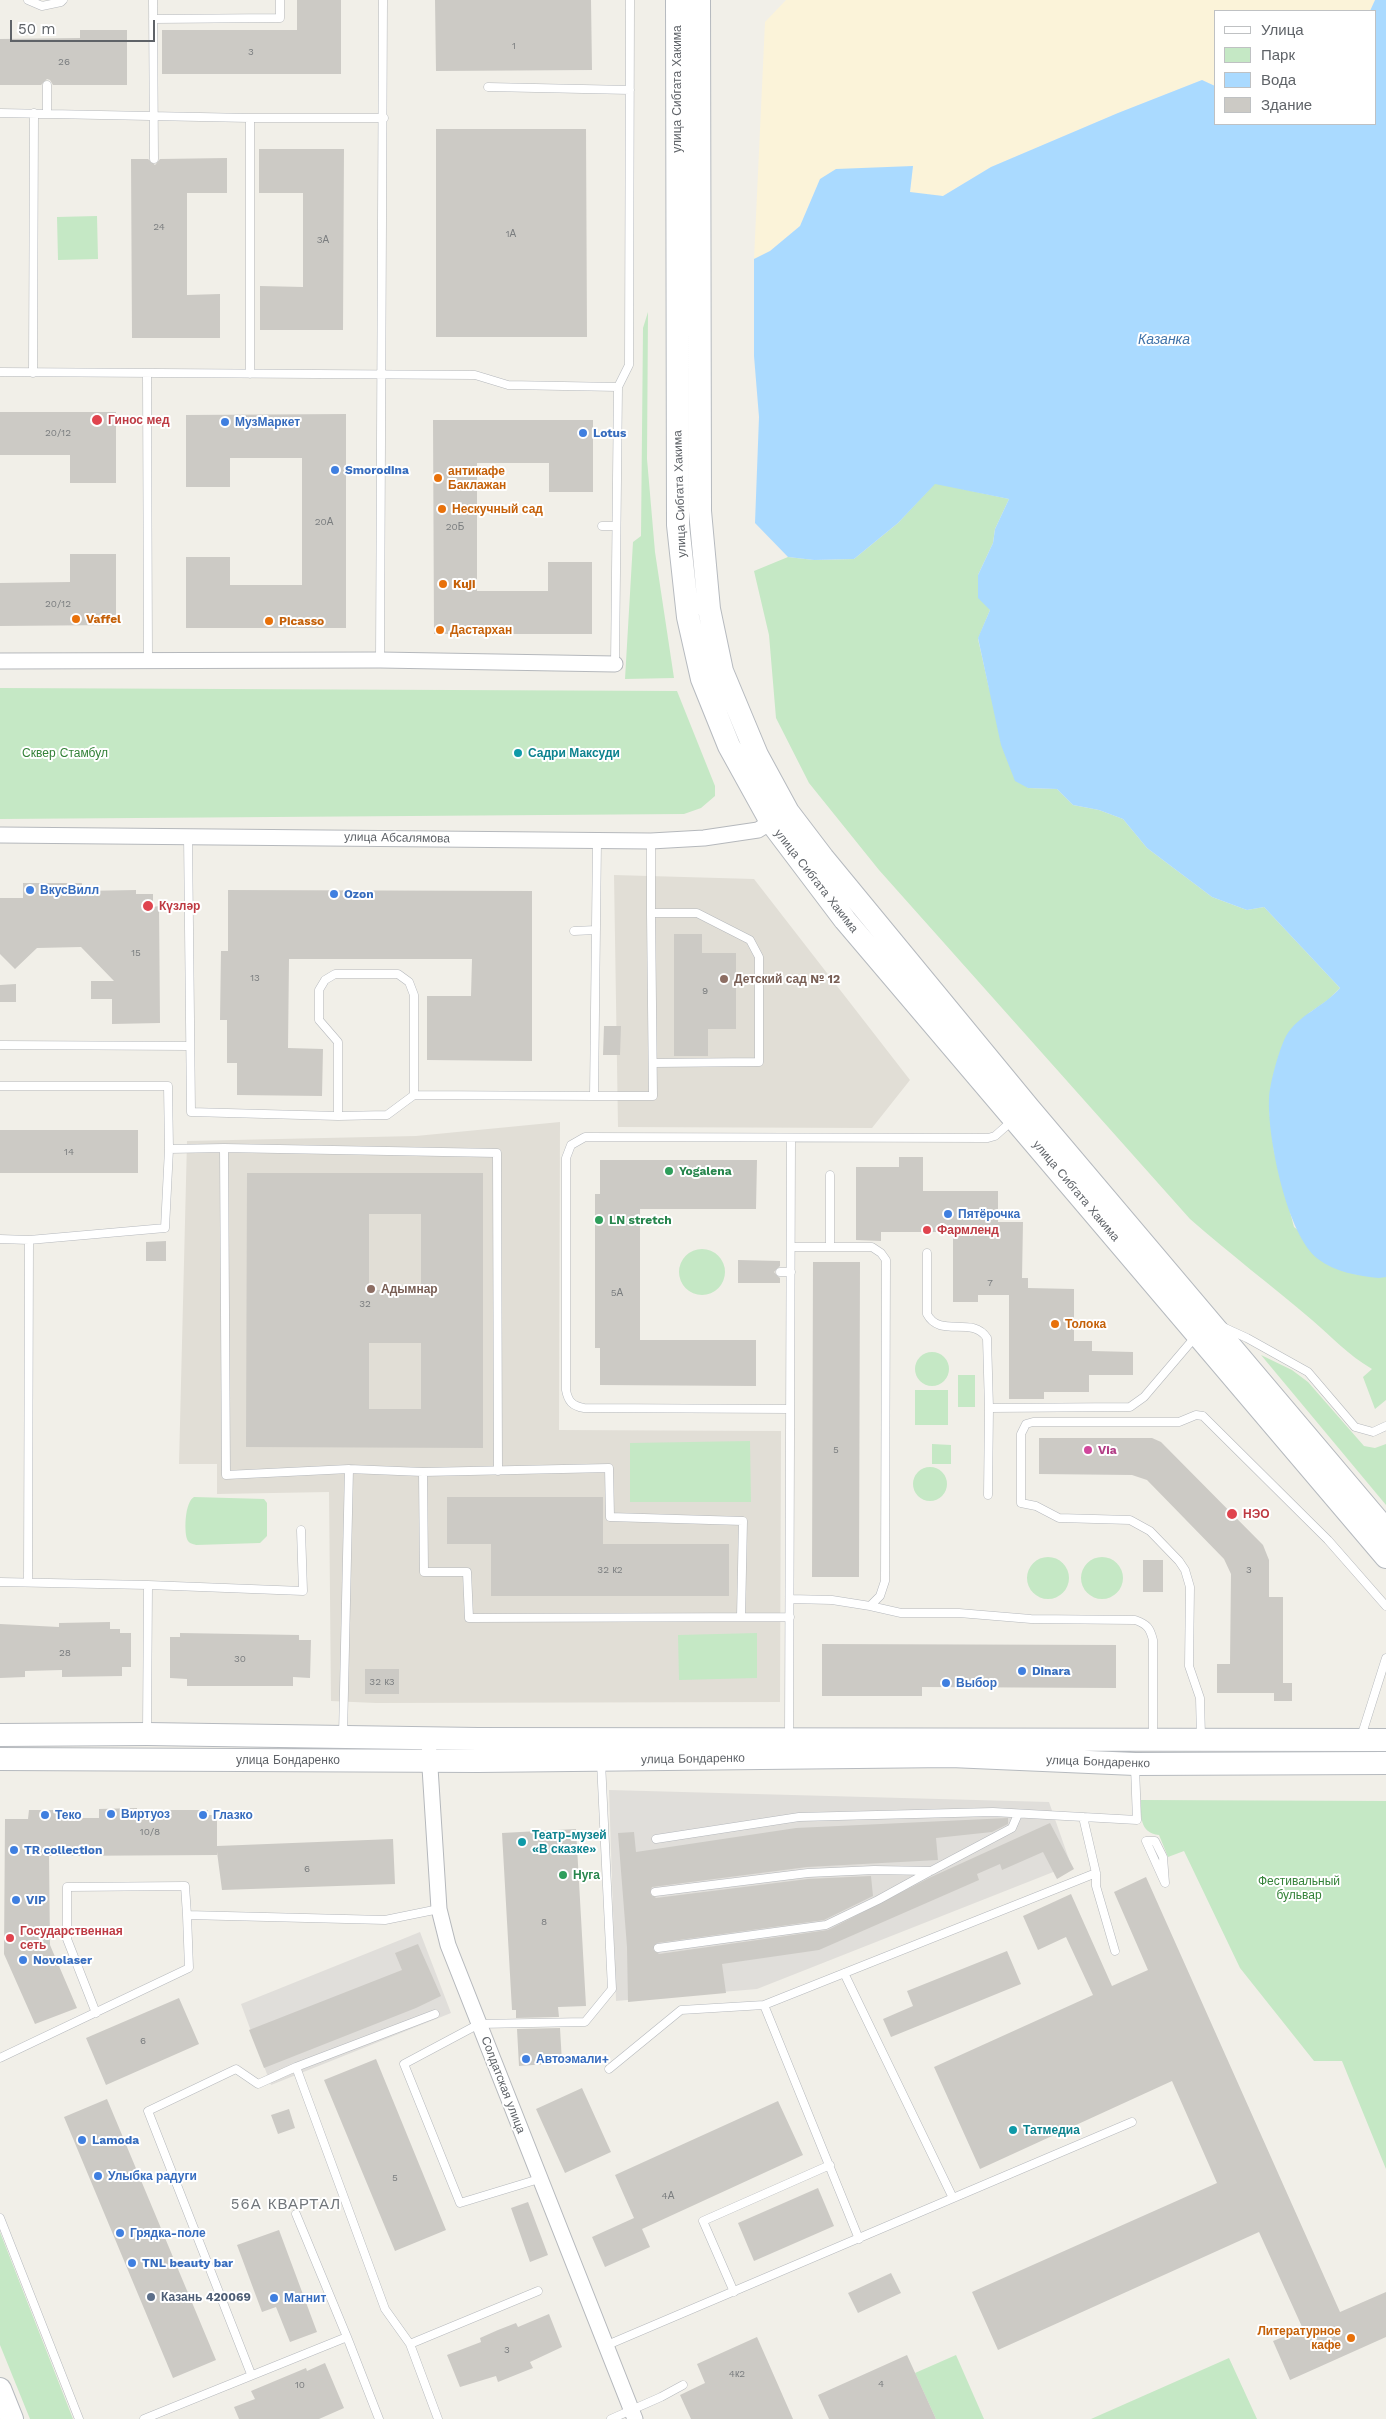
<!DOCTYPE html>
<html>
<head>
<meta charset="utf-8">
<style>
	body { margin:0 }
	#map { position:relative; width:1386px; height:2419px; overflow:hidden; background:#f1efe8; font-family:"Work Sans",sans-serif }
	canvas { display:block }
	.legend { position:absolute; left:1214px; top:10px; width:162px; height:115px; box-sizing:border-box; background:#fff; border:1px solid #bfc1c3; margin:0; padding:6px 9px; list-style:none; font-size:15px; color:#5f6368 }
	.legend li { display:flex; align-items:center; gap:10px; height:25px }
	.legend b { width:25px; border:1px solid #bfc1c3 }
	.scale { position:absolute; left:10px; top:20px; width:145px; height:22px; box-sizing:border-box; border:2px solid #5f6368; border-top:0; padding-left:6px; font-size:15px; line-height:18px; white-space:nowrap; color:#5f6368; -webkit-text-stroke:4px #fff; paint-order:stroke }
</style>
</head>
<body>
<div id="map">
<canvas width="1386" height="2419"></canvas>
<ul class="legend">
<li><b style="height:6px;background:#fff"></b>Улица</li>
<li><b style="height:14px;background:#c5e8c5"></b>Парк</li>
<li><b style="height:14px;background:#aadaff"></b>Вода</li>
<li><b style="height:14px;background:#cccac5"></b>Здание</li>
</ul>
<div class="scale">50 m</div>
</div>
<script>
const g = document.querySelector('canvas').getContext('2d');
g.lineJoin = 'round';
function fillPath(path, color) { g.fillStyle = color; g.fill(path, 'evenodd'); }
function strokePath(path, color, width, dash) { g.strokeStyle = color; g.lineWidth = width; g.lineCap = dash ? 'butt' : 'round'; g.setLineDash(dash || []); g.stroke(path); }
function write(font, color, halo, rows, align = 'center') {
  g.font = font + ' "Work Sans",sans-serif'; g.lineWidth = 4; g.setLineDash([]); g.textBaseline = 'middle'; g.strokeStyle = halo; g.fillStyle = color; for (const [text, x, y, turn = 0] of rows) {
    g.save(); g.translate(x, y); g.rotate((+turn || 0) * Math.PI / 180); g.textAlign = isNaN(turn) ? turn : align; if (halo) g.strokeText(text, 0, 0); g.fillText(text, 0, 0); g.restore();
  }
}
fillPath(new Path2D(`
	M609 1790 1049 1802 1071 1865 757 1989 616 2001Z
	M420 1932 451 2013 271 2085 241 2004Z`), '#e0deda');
fillPath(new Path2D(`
	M614 875 754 879 910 1080 872 1128 618 1127Z
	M560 1122 559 1430 781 1431 780 1702 376 1703 331 1701 329 1492 217 1494V1464H179L187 1141 416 1136Z`), '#e1ded6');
fillPath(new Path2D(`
	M97 216 98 259 58 260 57 217Z
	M648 312 647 459 655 552 674 678 625 679 633 542 641 536 643 328Z
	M935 483 1009 499 995 529 993 543 978 575 990 610 978 639 989 688 1028 788 1057 789 1073 805 1099 810 1123 819 1147 848 1212 897 1247 910 1264 907 1340 988 1328 1000 1309 1013 1271 1086 1269 1109 1274 1151 1294 1227 1354 1274 1386 1277V1400L1375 1409 1363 1377 1372 1369C1348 1355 1333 1338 1312 1320 1272 1286 1230 1254 1190 1219L879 870 809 783 776 718 769 635 754 571 788 557 814 560 854 559 898 523Z
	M0 688 677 691 715 786V796L701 808 684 814 0 819Z
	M679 1272a23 23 0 1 1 46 0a23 23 0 1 1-46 0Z
	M915 1369a17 17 0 1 1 34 0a17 17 0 1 1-34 0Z
	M1261 1355 1292 1370 1308 1382 1364 1446 1375 1448 1386 1444V1505Z
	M958 1375H975V1407H958Z
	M915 1390H948V1425H915Z
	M750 1441 751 1502H630V1443Z
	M932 1444 951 1445V1464H932Z
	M913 1484a17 17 0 1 1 34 0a17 17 0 1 1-34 0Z
	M194 1497 264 1499 267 1503V1536L260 1543 196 1545C193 1544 188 1543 187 1539 184 1530 185 1502 194 1497Z
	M1027 1578a21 21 0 1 1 42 0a21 21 0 1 1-42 0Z
	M1081 1578a21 21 0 1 1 42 0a21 21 0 1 1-42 0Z
	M757 1633V1678L679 1680 678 1635Z
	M1141 1800 1386 1801V2169L1342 2061H1314L1240 1968 1184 1851 1168 1857 1159 1835C1139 1833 1141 1815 1141 1800Z
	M0 2232 73 2419H30L0 2345Z
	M956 2355 984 2419H936L915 2373Z
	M1229 2358 1257 2419H1091Z`), '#c5e8c5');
fillPath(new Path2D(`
	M786 0H1375L1370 11H1215V86L1202 80 1118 113 991 167 943 196 910 193 913 166 820 179 800 226 770 251 754 259 765 22Z`), '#fbf3d9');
fillPath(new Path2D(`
	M1375 0H1386V1277L1379 1278C1358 1276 1335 1272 1318 1259 1287 1236 1267 1136 1269 1098 1270 1082 1279 1050 1286 1036 1298 1015 1325 1006 1340 988L1264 907 1247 910 1212 897 1147 848 1123 819 1099 810 1073 805 1057 789 1028 788 1015 781 1001 745 978 638 990 610 978 598V575L993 543 995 529 1009 499 935 484 898 523 854 559 814 560 788 557 755 523 759 417 754 356V259L770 251 800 226 820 179 836 169 913 166 910 192 943 196 991 167 1118 113 1202 80 1215 86V124H1375V11H1370Z`), '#aadaff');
fillPath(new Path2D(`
	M297 0H341V74H162V30H297Z
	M435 0H591L592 70 436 71Z
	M80 30H127V85H53L50 80 47 79 41 85H0V39L80 38Z
	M436 129H586L587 337H436Z
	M259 149H344L343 330H260V286L303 287V193H259Z
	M227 158V193H187V295L220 294V338H132L131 159H148L155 165 160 159Z
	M0 412H116V483H70V455H0Z
	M346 414V628H186V557H230V585H302V458H230V487H186V415Z
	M433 420H593V492H549V463H477V591H548V562H592V634H434Z
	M70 554H116V625L0 626V583L70 582Z
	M23 883H82V891L136 890V894H153V907L159 906 160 1023 112 1024V999H91V981H114L81 947 37 948 15 969 0 954V898H23Z
	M228 890 532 891V1061L427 1060V996H471L472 959H289L288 1048 323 1049 322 1096 237 1095V1063H227V1020H220L221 951H228Z
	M674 934H702V953H736V1029H708V1056H674Z
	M16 984V1002H0V985Z
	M604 1026H621L620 1055H603Z
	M0 1130H138V1173H0Z
	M899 1157H923V1191H998V1222H1023L1022 1278H1028V1288L1074 1289V1341H1092V1351L1133 1352V1375H1089V1392H1044V1399H1009V1295H978V1302H953V1232H881V1241L856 1240V1167H899Z
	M600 1160H757L756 1209H640V1340H756V1386L600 1385V1348H595V1194H600Z
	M247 1173H483V1448L246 1447ZM369 1214H421V1290H369ZM369 1343H421V1409H369Z
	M166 1241V1261H146V1242Z
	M738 1260 780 1261V1266L774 1272 780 1278V1283H738Z
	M813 1262H860L859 1577H812Z
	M1039 1438H1152L1161 1442 1263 1545 1269 1560V1597H1283V1683H1292V1701H1274V1693H1217V1664H1230L1231 1574 1224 1559 1147 1480 1132 1475 1039 1474Z
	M447 1497H603V1544H729V1596H491V1544H447Z
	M1143 1560H1163V1592H1143Z
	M110 1622V1629H120V1633H131V1667H122V1676L62 1677V1670L25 1671V1677L0 1678V1624L59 1627V1623Z
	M180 1633 299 1635V1640H311L310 1678 293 1677V1686H187V1679L170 1678V1637H180Z
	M822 1644 1116 1645V1688L922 1687V1696H822Z
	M365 1669H399V1694H365Z
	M137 1808V1817L168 1816V1810H208V1815H217V1846L393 1839 395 1884 222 1890 217 1852V1855L49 1856 50 1945 77 2008 35 2024 4 1954 5 1819H28L29 1810H66L67 1818H99V1809Z
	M1008 1818V1824L992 1832 936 1838 938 1860 807 1867 652 1887 650 1893 656 1898 808 1879 871 1876 873 1896 824 1920 657 1943 653 1949 659 1954 828 1930 929 1878 1050 1823 1074 1869 1057 1879 1043 1852 1002 1870 1000 1864 977 1874 979 1880 819 1950 722 1964 726 1993 628 2002 627 1947 618 1833 634 1832 636 1852 796 1828Z
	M576 1829 586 2006 558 2007 559 2017 516 2018V2010H512L502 1833Z
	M1146 1877 1340 2312 1386 2292V2337L1290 2380 1273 2341 1303 2329 1259 2232 998 2350 972 2292 1217 2183 1172 2081 980 2169 934 2067 1093 1995 1066 1937 1038 1950 1023 1916 1071 1894 1112 1986 1148 1970 1114 1892Z
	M418 1944 441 1996 416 2008 264 2068 249 2030 402 1970 395 1953Z
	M1007 1951 1021 1984 891 2037 883 2019 913 2006 907 1991Z
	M179 1998 199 2044 106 2085 86 2038Z
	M560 2028 562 2063 519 2066 517 2029Z
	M376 2059 446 2230 395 2251 324 2080Z
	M582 2088 611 2152 565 2173 536 2109Z
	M107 2099 216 2360 173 2378 64 2117Z
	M778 2101 803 2155 642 2229 650 2247 605 2267 592 2237 634 2218 615 2175Z
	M289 2109 295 2128 278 2134 271 2115Z
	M818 2188 834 2226 754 2261 738 2223Z
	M528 2202 548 2255 530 2262 511 2208Z
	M279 2230 317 2332 290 2342 276 2307 262 2312 237 2245Z
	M891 2273 901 2293 858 2313 848 2293Z
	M549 2314 562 2347 530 2362 533 2368 498 2382 496 2376 460 2387 447 2355 481 2342 480 2338 498 2330 516 2323 518 2327Z
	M757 2337 793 2419H691L680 2395 705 2383 697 2364Z
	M907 2355 936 2419H829L818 2395Z
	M325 2363 344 2408 319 2419H239L234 2407 255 2399 251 2391 306 2368 307 2371Z`), '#cccac5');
const lane = new Path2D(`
	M28 0 42 6 61 2 63 0
	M153 0 154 159
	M153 19 280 18V0
	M47 85V114
	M488 87 630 90
	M0 113 250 118H384
	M0 372 475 375 508 385 618 387
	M33 373 34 113
	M147 373 148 661
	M250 374V118
	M602 526H616
	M380 660 383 0
	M615 664 618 387 629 365 630 0
	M188 835 191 1112 338 1116 387 1115 414 1095 594 1096 597 841
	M651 841V913
	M574 931 596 930
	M0 1045 190 1046
	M0 1086H168L169 1149 165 1228 29 1240 28 1582
	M594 1096H653L651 913H697L750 940 759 957V1062L653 1063
	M338 1116V1042L319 1020V990L325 980 335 974H398L409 982 414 995V1095
	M224 1148 497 1153 498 1471
	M169 1149 224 1148 226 1475 349 1469 343 1735
	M830 1175V1247
	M0 1239 29 1240
	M927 1253V1314C940 1339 972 1315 987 1338L989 1408 1130 1407 1144 1397 1196 1336
	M780 1272H791
	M1223 1327 1247 1338 1308 1372 1355 1427 1373 1432 1386 1426
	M790 1409 584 1408C572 1406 568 1401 566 1390V1158L571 1145 585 1137 988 1138 995 1136 1013 1120
	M349 1469 423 1472 424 1572H467L469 1618 790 1617
	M423 1472 609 1468 610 1517 743 1521 741 1617
	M988 1495 989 1408
	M0 1582 148 1585 303 1591 301 1530
	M790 1599 832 1600 870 1606 880 1596 885 1581 886 1260 881 1253 872 1247H791
	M870 1606 901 1613H959L1031 1619 1135 1620C1147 1624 1150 1628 1153 1640V1738
	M147 1732 148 1585
	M1201 1737 1200 1698 1189 1666 1190 1587 1185 1570 1179 1561 1150 1531 1130 1520 1059 1518 1036 1506 1021 1503V1434L1026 1424 1033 1422H1179L1196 1415 1203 1416 1328 1540 1386 1606
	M1361 1737 1386 1658
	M789 1738 791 1138
	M1083 1817 1096 1873V1886L1115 1951
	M656 1839 799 1817 993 1812 1137 1820 1135 1767
	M1146 1841H1155L1163 1857 1165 1883Z
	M655 1892 808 1873 874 1870 931 1871 1012 1828 1018 1814
	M658 1948 826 1925 878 1900 929 1872
	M844 1973 953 2198
	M764 2005 859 2239
	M96 2013 67 1939V1887L185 1886 187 1915
	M0 2058 189 1968 187 1915 385 1920 439 1909
	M296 2067 385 2309 410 2344 438 2419
	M609 2069 681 2010 764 2005 1096 1873
	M539 2179 460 2203 404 2064 479 2024 585 2022 612 1989 601 1762
	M296 2214 347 2337
	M0 2218 79 2419
	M734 2292 703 2221 830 2165
	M410 2344 538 2291
	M605 2346 1132 2122
	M251 2374 148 2111 236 2069 258 2084 296 2067 435 2014
	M144 2419 347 2337 379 2419
	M611 2419 661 2397 683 2385`);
const street = new Path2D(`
	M0 661 380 660 615 664
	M0 835 651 841 704 838 758 830 779 817
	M429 1752 439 1909 448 1945 635 2419`);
const secondary = new Path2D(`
	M677 0 678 525 688 617 702 679 729 746 771 822 845 920 1386 1557
	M699 0 700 511 709 609 722 671 757 755 788 812 823 858 1028 1107 1386 1530
	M0 1735 147 1734 478 1739 1386 1740
	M0 1759 478 1761 951 1756 1135 1764 1386 1763
	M0 2389 12 2419`);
strokePath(lane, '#b5b8bc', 9);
strokePath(street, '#b5b8bc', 17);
strokePath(secondary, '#b6babf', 24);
strokePath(lane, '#fff', 8);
strokePath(street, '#fff', 15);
strokePath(secondary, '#fff', 22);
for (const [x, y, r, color] of [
	[97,420,6,"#e0444e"],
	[225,422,5,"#3f7fe0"],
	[583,433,5,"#3f7fe0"],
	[335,470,5,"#3f7fe0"],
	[438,478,5,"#e8710a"],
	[442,509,5,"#e8710a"],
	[443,584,5,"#e8710a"],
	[76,619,5,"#e8710a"],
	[269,621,5,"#e8710a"],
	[440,630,5,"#e8710a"],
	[518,753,5,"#0f9aa8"],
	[30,890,5,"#3f7fe0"],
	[334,894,5,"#3f7fe0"],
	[148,906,6,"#e0444e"],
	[724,979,5,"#8d6e63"],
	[669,1171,5,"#2e9e5b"],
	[948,1214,5,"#3f7fe0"],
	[599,1220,5,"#2e9e5b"],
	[927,1230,5,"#e0444e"],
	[371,1289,5,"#8d6e63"],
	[1055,1324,5,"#e8710a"],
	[1088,1450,5,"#d1479c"],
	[1232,1514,6,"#e0444e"],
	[1022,1671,5,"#3f7fe0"],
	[946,1683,5,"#3f7fe0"],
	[111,1814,5,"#3f7fe0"],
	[45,1815,5,"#3f7fe0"],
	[203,1815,5,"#3f7fe0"],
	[522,1842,5,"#0f9aa8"],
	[14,1850,5,"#3f7fe0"],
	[563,1875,5,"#2e9e5b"],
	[16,1900,5,"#3f7fe0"],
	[10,1938,5,"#e0444e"],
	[23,1960,5,"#3f7fe0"],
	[526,2059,5,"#3f7fe0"],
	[1013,2130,5,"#0f9aa8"],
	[82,2140,5,"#3f7fe0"],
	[98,2176,5,"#3f7fe0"],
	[120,2233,5,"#3f7fe0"],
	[132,2263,5,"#3f7fe0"],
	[151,2297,5,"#5c6f8a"],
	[274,2298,5,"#3f7fe0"],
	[1351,2338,5,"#e8710a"]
]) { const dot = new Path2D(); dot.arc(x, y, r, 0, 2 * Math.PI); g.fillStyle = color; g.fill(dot); strokePath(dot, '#fff', 2); }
write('10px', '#7a7d7f', null, [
	["1",514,46],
	["3",251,52],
	["26",64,62],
	["24",159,227],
	["1А",511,234],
	["3А",323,240],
	["20/12",58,433],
	["20А",324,522],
	["20Б",455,527],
	["20/12",58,604],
	["15",136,953],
	["13",255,978],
	["9",705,991],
	["14",69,1152],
	["7",990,1283],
	["5А",617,1293],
	["32",365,1304],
	["5",836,1450],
	["32 к2",610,1570],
	["3",1249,1570],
	["28",65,1653],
	["30",240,1659],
	["32 к3",382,1682],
	["10/8",150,1832],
	["6",307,1869],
	["8",544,1922],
	["6",143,2041],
	["5",395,2178],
	["4А",668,2196],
	["3",507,2350],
	["4к2",737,2374],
	["4",881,2384],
	["10",300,2385]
]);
write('12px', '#5f6368', '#fff', [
	["улица Сибгата Хакима",677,89,-90],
	["улица Сибгата Хакима",680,494,-92],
	["улица Абсалямова",397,838,1],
	["улица Сибгата Хакима",816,881,52],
	["улица Сибгата Хакима",1076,1191,50],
	["улица Бондаренко",693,1759,-1],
	["улица Бондаренко",288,1760],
	["улица Бондаренко",1098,1762,2],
	["Солдатская улица",503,2085,69]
]);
write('bold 12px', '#be3a42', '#fff', [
	["Гинос мед",108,420],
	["Күзләр",159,906],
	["Фармленд",937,1230],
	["НЭО",1243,1514],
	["Государственная",20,1931],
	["сеть",20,1945]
], 'left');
write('bold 12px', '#366cbe', '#fff', [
	["МузМаркет",235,422],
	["Lotus",593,433],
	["Smorodina",345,470],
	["ВкусВилл",40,890],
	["Ozon",344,894],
	["Пятёрочка",958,1214],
	["Dinara",1032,1671],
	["Выбор",956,1683],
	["Виртуоз",121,1814],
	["Теко",55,1815],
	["Глазко",213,1815],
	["TR collection",24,1850],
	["VIP",26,1900],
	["Novolaser",33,1960],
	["Автоэмали+",536,2059],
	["Lamoda",92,2140],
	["Улыбка радуги",108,2176],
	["Грядка-поле",130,2233],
	["TNL beauty bar",142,2263],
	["Магнит",284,2298]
], 'left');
write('bold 12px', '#c56008', '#fff', [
	["антикафе",448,471],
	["Баклажан",448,485],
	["Нескучный сад",452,509],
	["Kuji",453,584],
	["Vaffel",86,619],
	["Picasso",279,621],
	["Дастархан",450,630],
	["Толока",1065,1324],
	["Литературное",1341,2331,"right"],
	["кафе",1341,2345,"right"]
], 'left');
write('12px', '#348238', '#fff', [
	["Сквер Стамбул",65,753],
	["Фестивальный",1299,1881],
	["бульвар",1299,1895]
]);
write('bold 12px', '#0d838f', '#fff', [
	["Садри Максуди",528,753],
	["Театр-музей",532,1835],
	["«В сказке»",532,1849],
	["Татмедиа",1023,2130]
], 'left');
write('bold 12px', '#785e54', '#fff', [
	["Детский сад № 12",734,979],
	["Адымнар",381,1289]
], 'left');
write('bold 12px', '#27864d', '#fff', [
	["Yogalena",679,1171],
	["LN stretch",609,1220],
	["Нуга",573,1875]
], 'left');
write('bold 12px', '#b23c85', '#fff', [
	["Via",1098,1450]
], 'left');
write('bold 12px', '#4e5e75', '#fff', [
	["Казань 420069",161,2297]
], 'left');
write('italic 14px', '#4174aa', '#fff', [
	["Казанка",1164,340]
]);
g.letterSpacing = '1px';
write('15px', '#70757a', '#fff', [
	["56А КВАРТАЛ",286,2205]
]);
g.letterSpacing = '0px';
</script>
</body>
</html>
